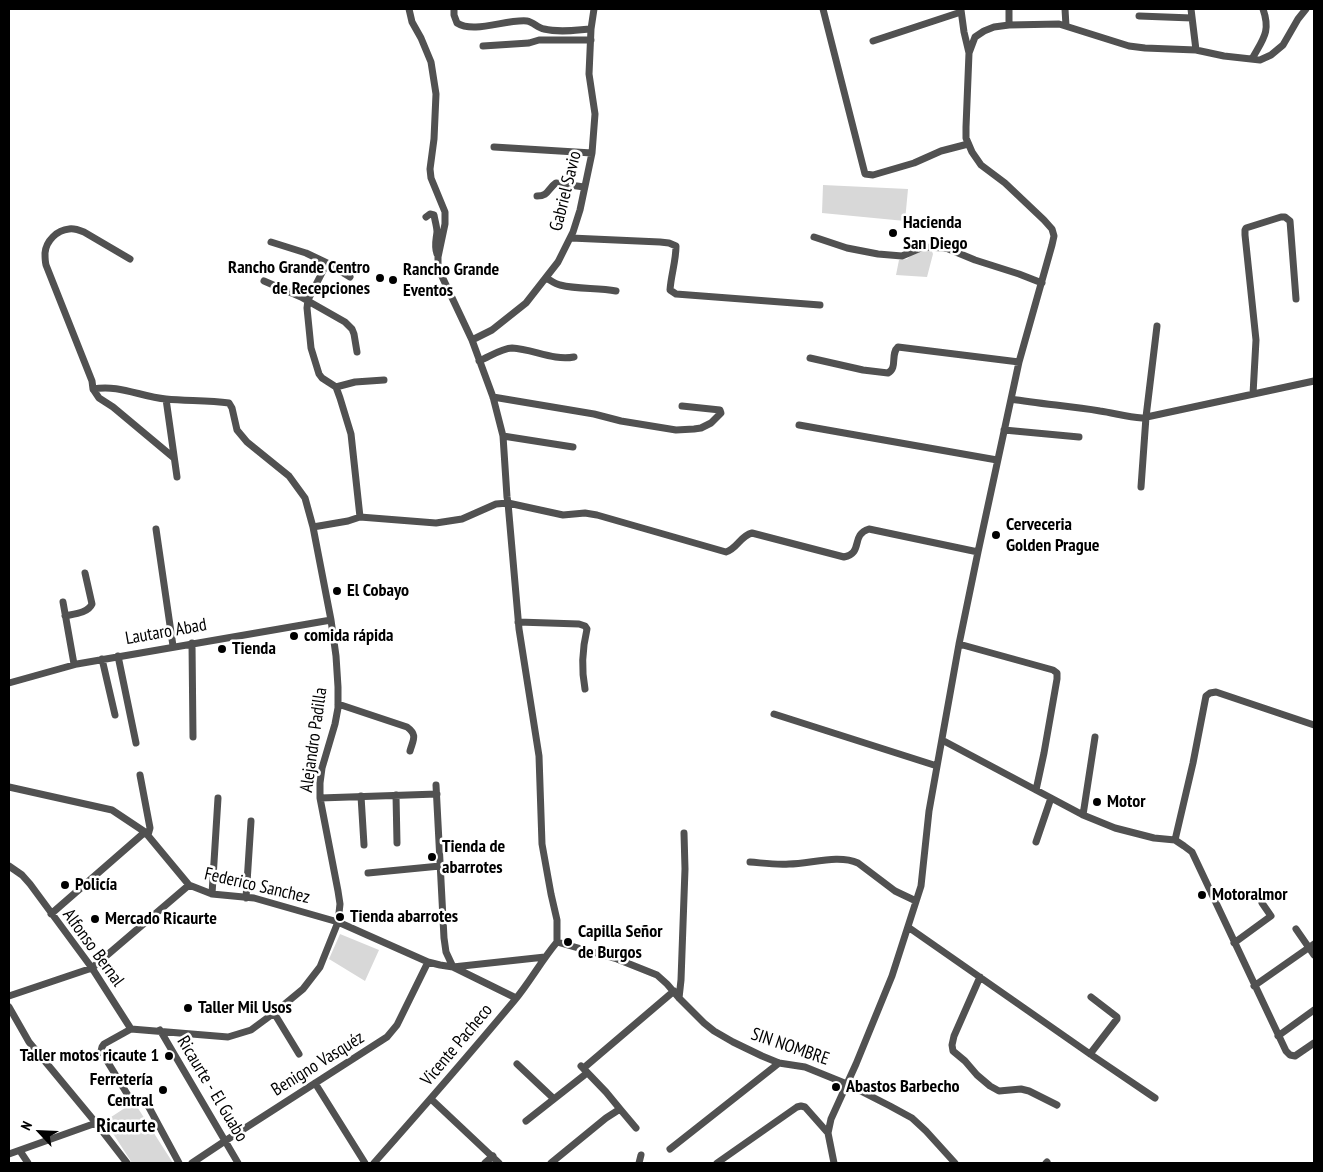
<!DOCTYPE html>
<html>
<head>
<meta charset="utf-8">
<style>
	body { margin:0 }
	#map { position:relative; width:1323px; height:1172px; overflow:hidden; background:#fff; font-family:"PT Sans Narrow",sans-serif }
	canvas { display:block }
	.frame { position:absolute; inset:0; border:10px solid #000; pointer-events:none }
	.north { position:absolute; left:15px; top:1107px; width:50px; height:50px; -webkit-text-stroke:4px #fff; paint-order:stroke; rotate:295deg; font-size:14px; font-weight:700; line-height:20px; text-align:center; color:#000 }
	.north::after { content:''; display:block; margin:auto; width:18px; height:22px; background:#000; clip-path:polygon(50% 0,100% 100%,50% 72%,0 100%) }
</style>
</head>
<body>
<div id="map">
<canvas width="1323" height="1172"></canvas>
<div class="frame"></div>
<div class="north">N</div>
</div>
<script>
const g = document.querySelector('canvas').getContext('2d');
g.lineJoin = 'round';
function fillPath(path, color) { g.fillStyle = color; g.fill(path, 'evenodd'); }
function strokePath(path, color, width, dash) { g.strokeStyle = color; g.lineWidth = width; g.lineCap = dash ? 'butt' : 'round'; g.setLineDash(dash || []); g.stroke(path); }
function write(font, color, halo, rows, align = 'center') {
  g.font = font + ' "PT Sans Narrow",sans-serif'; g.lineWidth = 5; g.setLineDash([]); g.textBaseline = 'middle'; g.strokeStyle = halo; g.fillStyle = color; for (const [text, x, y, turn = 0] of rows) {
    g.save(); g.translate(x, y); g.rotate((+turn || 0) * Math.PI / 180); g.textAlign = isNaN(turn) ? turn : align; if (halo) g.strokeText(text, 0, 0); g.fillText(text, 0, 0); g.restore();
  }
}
fillPath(new Path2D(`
	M823 185 908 189 905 221 822 213Z
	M931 249 933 254 927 277 896 275 899 260 907 259 912 254Z
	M340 934 379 950 365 981 329 959Z
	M134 1102 173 1163H132L105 1121Z`), '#d8d8d8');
strokePath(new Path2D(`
	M409 9 412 22 421 38 431 62 436 94 434 139 430 169 431 178 445 212V224L438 257V268L472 340 493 397 503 436 507 497 508 503 519 629 539 756 542 844 551 894 557 920V942
	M454 9V15L457 23C474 34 506 19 527 21 533 22 538 28 544 29 560 33 576 30 591 29
	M823 9 865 174 873 175 914 163 941 151 968 144
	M1009 9V25
	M1065 9 1066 26
	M1191 9 1196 50
	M961 10 964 32 969 53
	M1139 16 1192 18
	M873 41 961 12
	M483 46 529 43 539 40H591
	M1252 59C1263 39 1271 32 1263 9
	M494 147 592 153
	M537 196C549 196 547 189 556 183L584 187
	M426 217 430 214 434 215C435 221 437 227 437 232 436 241 434 246 437 254
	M814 237 847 248 878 254 902 256 923 247 946 248 975 260 1019 274 1042 283
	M571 238 660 242 669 243 676 246C676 261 671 275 670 290L676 294 820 305
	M271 242 306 253 327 263 350 277
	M130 259 84 232C79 230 74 228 69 229 57 230 46 241 45 253 45 257 45 261 46 265L92 381 93 389 99 398 113 407 174 458
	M327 263 308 300 307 308 311 348 319 374 322 378 336 387 340 398 351 434 360 517
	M546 278C550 280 555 284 560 285 579 290 598 287 616 291
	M264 281 301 297 345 322 352 329 354 334 357 352
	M472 340 492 330 526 303 558 262 573 232 580 210 592 153 595 114 589 74 591 29 594 9
	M810 358 863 370 888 373C898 368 890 354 898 347L1019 362
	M479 361C489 357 502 348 512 348 533 349 553 361 574 357
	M336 387 355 382 384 380
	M1253 394 1256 340 1245 235V230L1246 228 1281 217H1285L1290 221 1296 299
	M493 397 594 414 621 421 676 430 694 429 701 428 711 423 721 413 720 410 682 406
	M166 399 177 477
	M1011 399C1040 404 1070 406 1100 411 1114 413 1127 417 1142 418L1314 381
	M799 425 997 460
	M1004 430 1079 437
	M503 436 573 447
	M1141 487 1146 417 1157 326
	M313 527 348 521 360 517 436 523 462 519 496 504 508 503 563 515 585 513 597 515 726 552C738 548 740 536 752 533L844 557C864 553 850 535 869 529L978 552
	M156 529 173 646
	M63 602 74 664
	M65 616C74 614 88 613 92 604L85 573
	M518 622 579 624 585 626 587 629C582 650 581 668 585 689
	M192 643 193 737
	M959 644 1053 670 1057 673V679L1044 753 1036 790
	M118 656 136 743
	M102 659 115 715
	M9 683 77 664 331 620
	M338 704 407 727C418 735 413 740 410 751
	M774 714 937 766
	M1314 725 1216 692 1210 693 1206 696 1193 763 1175 840 1184 846 1192 852 1286 1051 1290 1055 1295 1056 1314 1043
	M942 740 1083 815 1115 828 1154 838 1175 840
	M140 775 150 828 148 835
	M436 785 444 938 446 952 453 967 545 957
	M9 787 112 810 145 832 189 885 212 894 254 898 338 922 428 962 440 965 453 967 516 998
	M396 795 397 843
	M361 796 364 845
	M320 798 437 794
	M1083 815 1095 737
	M1036 842 1051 798
	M750 862C763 863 776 865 789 864 810 864 838 854 858 863L895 891 916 901
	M9 866 22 875 30 884 92 968 131 1029 228 1037 251 1030 274 1013 303 989 320 967 338 922 340 904 338 891 320 798V783L322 768 335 724 338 708V687L336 656 331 620 313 527 305 498 289 476 247 442 237 430 232 408 229 403C208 400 187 401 166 399 141 397 119 384 93 389
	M368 873 440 866
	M212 894 218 798
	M246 898 251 821
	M51 914 145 832
	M908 927 1090 1054 1155 1098
	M1296 929 1314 955
	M557 942 617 959 657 975 667 984 679 998 704 1023 714 1031 733 1042 762 1056 779 1063 805 1067 847 1084 890 1106 912 1118 926 1131 955 1163
	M1234 943 1271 916 1262 903
	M980 977 954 1036 952 1045 953 1051 965 1061 977 1075 990 1086 999 1091 1021 1089 1029 1091 1057 1105
	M1254 986 1314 944
	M9 996 92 968 189 885
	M679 998 681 980 685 869 684 833
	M9 1007 29 1042 96 1123 127 1163
	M274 1013 299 1054
	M131 1029 104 1044 102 1047 101 1051 129 1097C134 1102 140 1097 145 1100L179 1163
	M160 1030 238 1163
	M1278 1036 1314 1010
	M1090 1054 1117 1019V1017L1091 997
	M517 1064 553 1098
	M581 1066 606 1092 620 1109
	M586 1066 674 991
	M315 1083 365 1163
	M431 1099 499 1163
	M526 1121 587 1073
	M670 1149 779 1063
	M20 1151 28 1163
	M9 1154 96 1123
	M192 1163 225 1141 387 1037 397 1025 428 962
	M374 1163C421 1110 468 1056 514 1001 530 982 541 961 557 942
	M485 1163 493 1156
	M551 1163 606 1118 620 1109 636 1128
	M639 1163 641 1155
	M717 1163 797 1107 801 1106 805 1107 828 1133
	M834 1163 828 1133 831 1119 856 1064 892 976 921 886 929 811 959 644 978 552 1019 362 1052 245 1054 236 1052 229 1044 220 1005 183 981 165 972 152 966 138V127L969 53 975 37 984 31 994 27 1009 25 1059 24 1129 46 1145 48 1196 50 1224 56 1260 60 1271 55 1283 45 1298 19 1306 9
	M1046 1163 1047 1162`), '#515151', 7);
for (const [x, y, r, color] of [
	[893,233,5,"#000"],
	[380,278,5,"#000"],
	[393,280,5,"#000"],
	[996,535,5,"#000"],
	[337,591,5,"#000"],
	[294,636,5,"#000"],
	[222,649,5,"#000"],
	[1097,802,5,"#000"],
	[432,857,5,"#000"],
	[65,885,5,"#000"],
	[1202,895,5,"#000"],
	[340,917,5,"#000"],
	[95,919,5,"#000"],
	[568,942,5,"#000"],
	[188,1008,5,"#000"],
	[169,1056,5,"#000"],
	[836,1087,5,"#000"],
	[163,1090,5,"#000"]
]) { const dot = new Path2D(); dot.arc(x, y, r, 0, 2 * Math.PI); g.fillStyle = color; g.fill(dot); strokePath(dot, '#fff', 2); }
write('18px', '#000', '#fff', [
	["Gabriel Savio",566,191,-76],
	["Lautaro Abad",166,632,-10],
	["Alejandro Padilla",314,740,-82],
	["Federico Sanchez",257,886,13],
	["Alfonso Bernal",93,948,54],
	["Vicente Pacheco",457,1045,-50],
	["SIN NOMBRE",790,1047,19],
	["Benigno Vasquéz",318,1064,-32],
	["Ricaurte - El Guabo",212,1089,59]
]);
write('bold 18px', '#000', '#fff', [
	["Hacienda",903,223],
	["San Diego",903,244],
	["Rancho Grande Centro",370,268,"right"],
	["de Recepciones",370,289,"right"],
	["Rancho Grande",403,270],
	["Eventos",403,291],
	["Cerveceria",1006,525],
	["Golden Prague",1006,546],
	["El Cobayo",347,591],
	["comida rápida",304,636],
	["Tienda",232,649],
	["Motor",1107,802],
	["Tienda de",442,847],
	["abarrotes",442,868],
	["Policía",75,885],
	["Motoralmor",1212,895],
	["Tienda abarrotes",350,917],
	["Mercado Ricaurte",105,919],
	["Capilla Señor",578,932],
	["de Burgos",578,953],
	["Taller Mil Usos",198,1008],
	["Taller motos ricaute 1",159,1056,"right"],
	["Ferretería",153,1080,"right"],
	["Central",153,1101,"right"],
	["Abastos Barbecho",846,1087]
], 'left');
write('bold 20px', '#000', '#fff', [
	["Ricaurte",126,1126]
]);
</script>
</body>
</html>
